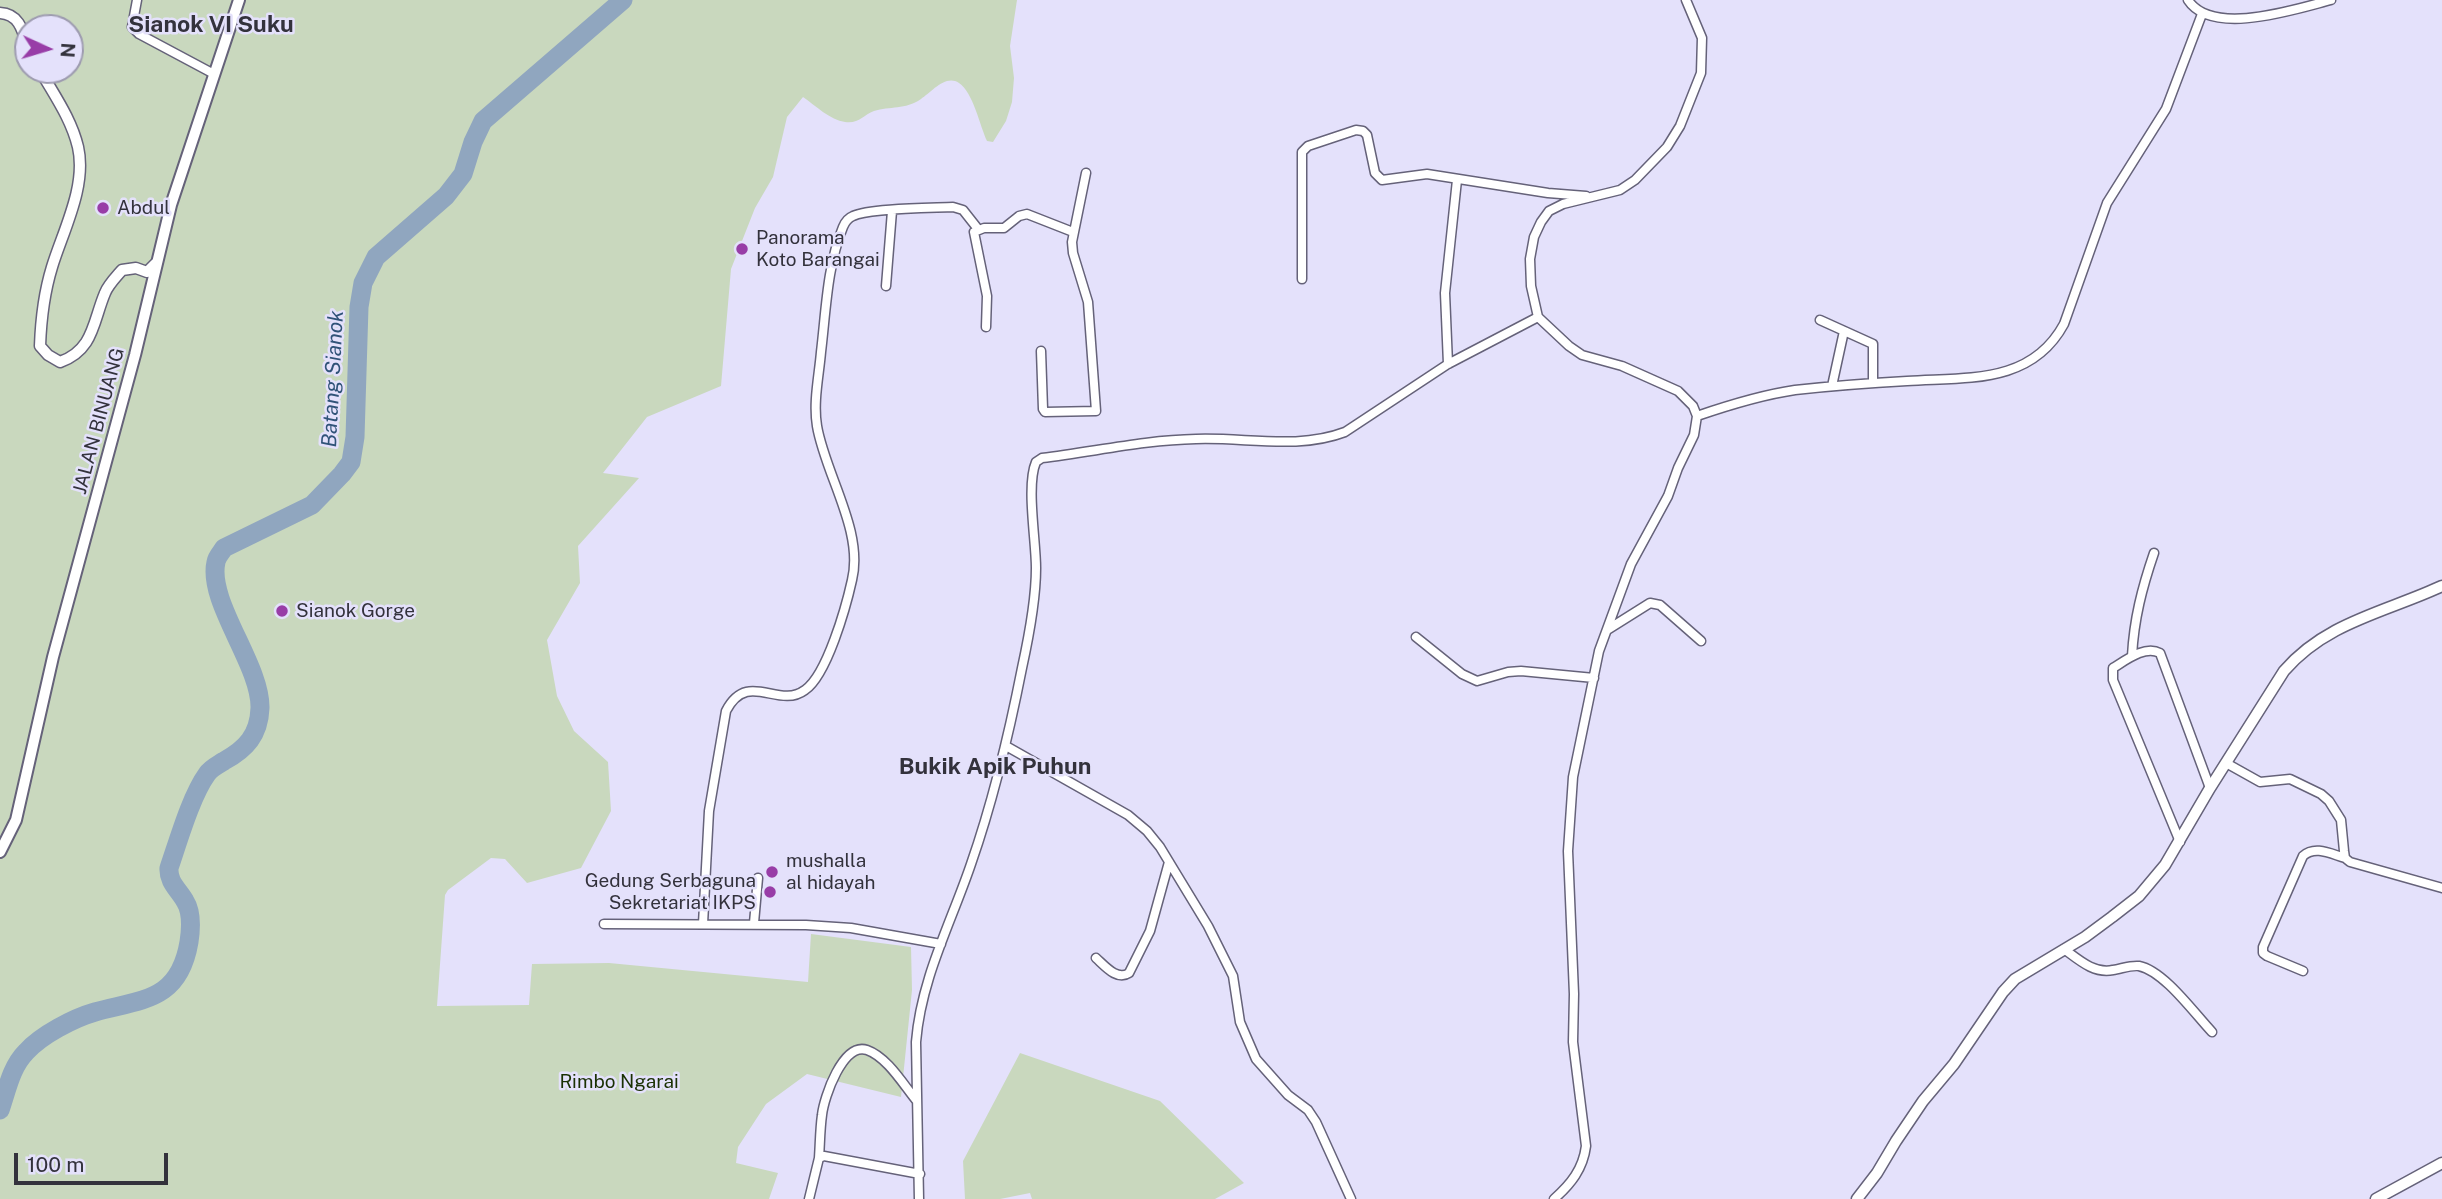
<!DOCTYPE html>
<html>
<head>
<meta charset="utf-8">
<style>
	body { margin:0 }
	#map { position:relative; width:2442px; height:1199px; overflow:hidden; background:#e4e1fb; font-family:"Public Sans",sans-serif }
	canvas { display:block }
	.north { position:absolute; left:14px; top:14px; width:70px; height:70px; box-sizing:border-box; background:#e4e1fb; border:2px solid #9d9baf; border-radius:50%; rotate:94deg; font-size:19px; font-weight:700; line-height:28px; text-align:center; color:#33323c }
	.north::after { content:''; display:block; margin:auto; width:24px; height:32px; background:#983da7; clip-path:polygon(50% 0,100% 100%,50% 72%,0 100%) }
	.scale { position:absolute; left:14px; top:1153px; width:154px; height:32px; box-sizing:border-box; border:4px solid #33323c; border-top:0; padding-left:9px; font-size:21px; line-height:24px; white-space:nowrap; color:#33323c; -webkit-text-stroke:5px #e4e1fb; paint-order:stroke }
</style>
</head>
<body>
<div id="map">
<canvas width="2442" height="1199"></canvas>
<div class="north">N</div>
<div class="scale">100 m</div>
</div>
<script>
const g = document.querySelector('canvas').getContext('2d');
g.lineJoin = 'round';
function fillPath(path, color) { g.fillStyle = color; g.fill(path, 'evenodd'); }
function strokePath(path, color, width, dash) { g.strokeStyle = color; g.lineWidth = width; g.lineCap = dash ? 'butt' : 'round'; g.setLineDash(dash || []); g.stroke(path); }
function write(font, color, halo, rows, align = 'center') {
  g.font = font + ' "Public Sans",sans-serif'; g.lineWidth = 5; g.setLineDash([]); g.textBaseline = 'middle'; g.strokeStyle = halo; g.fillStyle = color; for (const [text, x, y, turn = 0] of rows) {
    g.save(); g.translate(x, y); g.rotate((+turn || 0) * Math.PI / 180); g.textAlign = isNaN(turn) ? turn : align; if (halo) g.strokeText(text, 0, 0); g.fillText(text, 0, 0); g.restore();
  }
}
fillPath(new Path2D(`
	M0 0H1017L1010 46 1014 78 1012 102 1006 121 993 142 987 141C980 126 973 92 959 83 945 74 931 93 921 99 905 110 890 106 874 111 863 115 859 124 845 122 830 120 816 106 803 97L787 117 773 177 755 208 731 269 721 386 647 417 603 473 639 478 578 546 580 583 547 640 557 696 574 731 608 762 611 811 581 868 527 883 505 859 491 858 448 890 445 895 437 1006 529 1005 532 964 609 963 808 982 811 934 911 947 912 990 901 1097 807 1074 766 1104 738 1147 736 1163 778 1173 769 1199H0ZM28 28H70V70H28Z
	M1020 1053 1160 1101 1244 1183 1215 1199H1032L1030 1193 1000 1199H965L963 1161Z`), '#c9d8be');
strokePath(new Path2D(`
	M0 1110C7 1090 11 1067 26 1052 41 1035 74 1018 95 1012 143 999 179 1001 189 942 191 929 192 912 185 901 178 889 168 882 169 868 178 842 191 796 207 774 211 768 218 765 224 761 246 749 259 735 260 708 261 665 207 602 216 562 217 556 221 553 224 548L312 505 342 474 351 462 355 437 359 307 363 283 376 257 446 196 463 174 473 142 483 121 623 0`), '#90a6bf', 19);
const minor = new Path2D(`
	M137 0 132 27 139 34 214 74
	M2188 0C2212 37 2296 9 2331 0
	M1302 279V152L1308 146 1356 130 1363 131 1367 135 1375 173 1382 180 1427 174 1548 193 1586 196
	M886 286 892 211
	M1820 320 1873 344V383
	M986 327 987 296 974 232 984 228H1004L1019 216 1027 214 1073 232
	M1041 351 1043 409 1045 412 1096 411 1088 302 1073 253 1072 242 1086 173
	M1448 364 1445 293 1457 180
	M1832 386 1844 331
	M1697 416C1729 405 1761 395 1795 390 1832 386 1870 383 1907 381 1966 377 2031 385 2064 324L2107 203 2166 109 2202 14
	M1607 630 1650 603 1660 605 1701 641
	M1416 637 1462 674 1477 681 1508 672 1521 671 1594 678
	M2132 656C2134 619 2142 588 2154 553
	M1006 746 1128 815 1147 831 1160 847 1208 926 1233 976 1240 1022 1256 1059 1288 1095 1308 1110 1316 1122 1351 1199
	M2226 763 2260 782 2290 779 2321 794 2329 801 2341 820 2344 851 2345 858 2350 862 2442 888
	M2180 842 2113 680V668C2126 660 2145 645 2160 653L2210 788
	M754 923 758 878
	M604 924 806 925 851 928 941 944
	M703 924 709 811 726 711C748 669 778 710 805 690 827 675 846 607 852 580 864 531 825 474 817 426 813 402 819 376 821 352 826 311 827 266 843 227 845 222 848 218 853 216 869 208 932 208 953 207L963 210 978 229
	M2064 949C2079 960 2094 974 2113 970 2121 969 2130 965 2139 966 2164 971 2194 1013 2212 1032
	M1096 958C1105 966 1117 981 1129 973L1150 931 1169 862
	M2303 971 2267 956 2263 953V947L2303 856C2315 845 2331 854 2345 858
	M819 1158C820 1144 820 1129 822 1115 824 1097 843 1042 867 1050 887 1057 903 1084 916 1100
	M809 1199 819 1158 824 1156 920 1174
	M919 1199 916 1042C921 979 951 923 971 864 993 801 1009 734 1022 668 1029 636 1036 601 1036 568 1036 540 1026 485 1036 462L1042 458C1093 452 1144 440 1196 439 1245 437 1298 450 1345 432L1448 364 1538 317
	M1554 1199C1571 1184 1583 1169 1586 1146L1573 1042 1574 994 1568 851 1573 777 1599 651 1631 564 1668 496 1678 468 1694 435 1697 416 1693 406 1678 391 1622 366 1582 355 1569 346 1538 317 1531 286 1530 259 1534 237 1541 222 1549 211 1563 204 1620 190 1635 180 1667 147 1680 126 1701 73 1702 38 1686 0`);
const tertiary = new Path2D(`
	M0 13C20 14 23 32 28 48
	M40 70C54 95 71 118 78 147 87 186 63 231 52 267 44 293 41 318 40 346L48 355 60 362C94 350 93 321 105 293 108 285 116 277 122 270L136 268 147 272 155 264
	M1857 1199 1877 1173 1896 1141 1923 1101 1954 1064 2003 992 2015 979 2085 937 2112 917 2139 896 2165 865 2210 788 2284 671C2326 622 2386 612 2442 586
	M2376 1199 2442 1163`);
const secondary = new Path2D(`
	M0 852 16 820 53 657 135 355 171 205 239 0`);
strokePath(minor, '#656279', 11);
strokePath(tertiary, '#656279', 13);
strokePath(secondary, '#656279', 14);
strokePath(minor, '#fff', 8);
strokePath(tertiary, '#fff', 10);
strokePath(secondary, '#fff', 10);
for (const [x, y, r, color] of [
	[103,208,7,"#983da7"],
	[742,249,7,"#983da7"],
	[282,611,7,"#983da7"],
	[772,872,7,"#983da7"],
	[770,892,7,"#983da7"]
]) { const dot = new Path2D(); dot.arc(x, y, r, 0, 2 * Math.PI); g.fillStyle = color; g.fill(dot); strokePath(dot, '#e4e1fb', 2.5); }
write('19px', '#33323c', '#e4e1fb', [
	["Abdul",117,208],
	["Panorama",756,238],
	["Koto Barangai",756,260],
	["Sianok Gorge",296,611],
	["mushalla",786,861],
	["al hidayah",786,883],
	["Gedung Serbaguna",756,881,"right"],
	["Sekretariat IKPS",756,903,"right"]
], 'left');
write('19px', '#33323c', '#e4e1fb', [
	["JALAN BINUANG",99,421,-75]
]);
write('19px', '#1a3003', '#e4e1fb', [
	["Rimbo Ngarai",619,1082]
]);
write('italic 21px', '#305378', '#e4e1fb', [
	["Batang Sianok",333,379,-87]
]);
write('bold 23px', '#33323c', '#e4e1fb', [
	["Sianok VI Suku",211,25],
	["Bukik Apik Puhun",995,767]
]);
</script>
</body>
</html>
